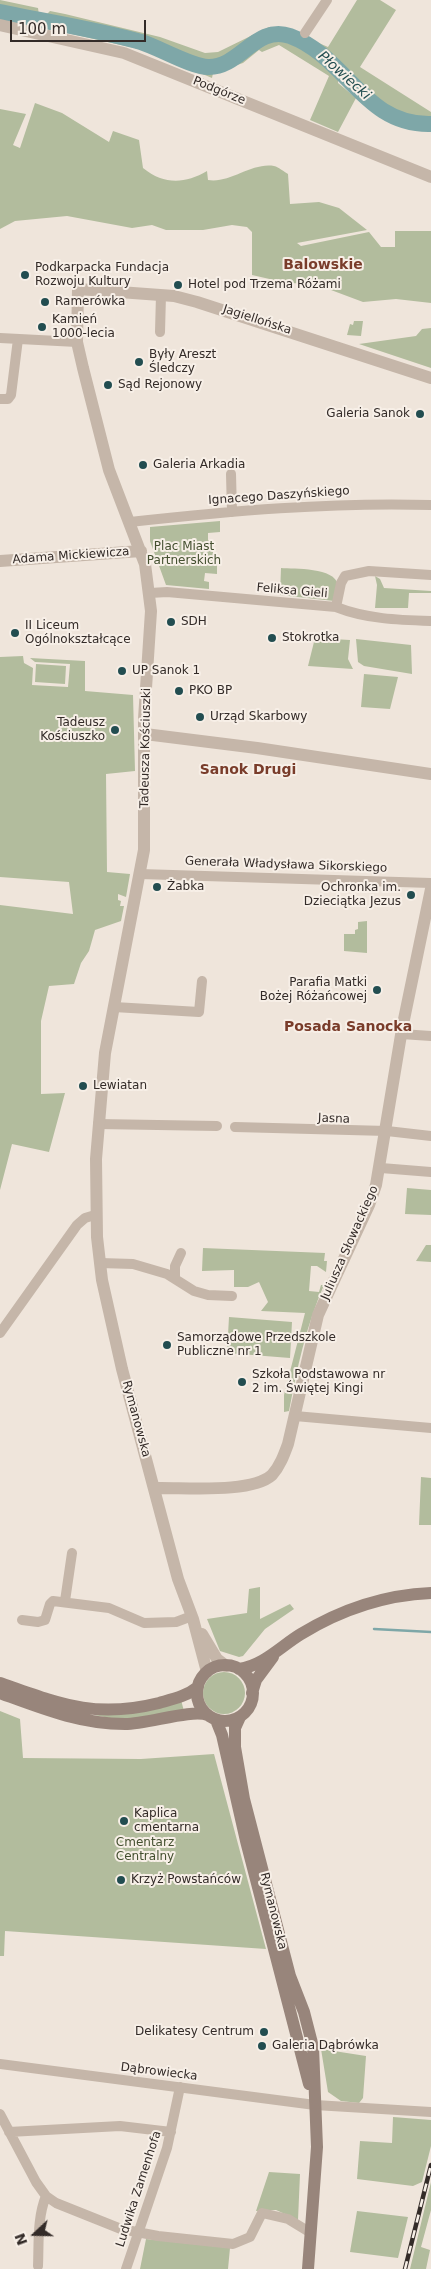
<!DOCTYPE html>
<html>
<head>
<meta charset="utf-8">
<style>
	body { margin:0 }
	#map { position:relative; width:431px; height:2269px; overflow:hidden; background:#efe5db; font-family:"DejaVu Sans",sans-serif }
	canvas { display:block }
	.north { position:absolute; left:10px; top:2209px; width:50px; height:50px; -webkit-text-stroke:4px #f7efe7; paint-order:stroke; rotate:249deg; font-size:14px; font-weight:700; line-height:20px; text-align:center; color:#332b28 }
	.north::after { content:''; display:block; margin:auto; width:18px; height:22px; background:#332b28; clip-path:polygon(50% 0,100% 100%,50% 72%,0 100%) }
	.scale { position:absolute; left:10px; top:20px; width:136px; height:22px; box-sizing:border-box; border:2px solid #332b28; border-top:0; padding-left:6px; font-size:15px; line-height:18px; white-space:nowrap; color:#332b28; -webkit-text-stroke:4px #f7efe7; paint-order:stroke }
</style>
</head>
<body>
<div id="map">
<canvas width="431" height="2269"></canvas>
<div class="north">N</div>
<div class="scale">100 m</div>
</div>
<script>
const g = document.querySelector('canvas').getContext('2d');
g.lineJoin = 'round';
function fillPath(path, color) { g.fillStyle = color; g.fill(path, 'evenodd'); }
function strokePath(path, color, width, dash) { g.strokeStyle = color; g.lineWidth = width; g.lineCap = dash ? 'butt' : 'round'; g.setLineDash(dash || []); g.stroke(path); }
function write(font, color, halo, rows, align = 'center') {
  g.font = font + ' "DejaVu Sans",sans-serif'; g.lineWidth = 4; g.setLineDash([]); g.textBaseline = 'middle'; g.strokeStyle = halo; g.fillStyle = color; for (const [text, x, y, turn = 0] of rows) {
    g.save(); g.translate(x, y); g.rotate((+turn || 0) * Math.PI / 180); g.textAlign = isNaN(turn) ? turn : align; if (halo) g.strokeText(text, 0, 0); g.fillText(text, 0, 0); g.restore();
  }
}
fillPath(new Path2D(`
	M0 0 38 8 39 15 0 7Z
	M357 0H380L396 10 360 67 431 112V119H408L386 109 331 55 305 37 283 28 269 30 244 42 220 60 202 62 147 39 45 16 50 11 65 14 160 37 205 53 218 52 269 27H282L328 47Z
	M43 25C75 34 109 39 141 47 164 53 188 73 213 70 238 68 252 39 277 38L306 51 338 76V83L356 98 338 132 310 120 329 76 279 45 262 52 259 50 243 63 213 73 212 78 148 51 45 28Z
	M35 103 62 113 109 142 113 131 139 140 143 168C164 185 185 184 207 171L208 180C229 184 252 162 274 166 279 167 284 172 288 174L290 204 319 202 339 208 367 230 297 243 301 246 369 232 381 247H395V231H431V303L396 299 363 302 331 290 325 284 287 283 252 275V232L247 227 232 225 203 230H166L152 225 132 228 67 216 15 221 0 229V109L26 114 13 145 20 148Z
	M354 321H363L361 336 347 335 350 324 353 325Z
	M431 328V368L359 344 416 336 422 329Z
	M220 521V532L208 533V540L213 544V557L217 558V574L205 573 204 581 209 582V589L166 585 150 541V527Z
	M281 568C294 569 335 567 338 585 338 590 335 596 334 601L280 595Z
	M375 576 380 579 384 588 431 591V593H409L408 608H375L377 585Z
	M315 638 350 640 348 659 353 669 308 666Z
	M356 639 411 645 412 674 364 666 358 662Z
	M23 656 24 663 33 668 32 685 68 687 70 664 35 662 30 658 85 661V691L133 695 135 771 106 774 107 872 130 874 126 897 118 894V900L121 901 120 906H124L121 921 95 930 89 951 81 963 74 984 49 986 41 1021V1094L65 1093 49 1152 12 1144 0 1190V905L73 914 69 882 0 877V657Z
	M36 664 66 666 65 684 35 682Z
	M364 674 398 677 390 709 361 707Z
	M367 921V953L344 951V934H355V930L358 929V922Z
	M407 1188 431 1190V1215L405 1214Z
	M426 1245H431V1262L416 1261Z
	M203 1248 325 1253 324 1261H327L326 1272 317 1266H311L309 1291 319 1292 321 1285H324C306 1326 297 1368 289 1411L284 1412V1395L305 1313 261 1311 268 1302 259 1282 248 1287H234V1270L202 1271Z
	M229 1317 292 1322 290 1358 227 1353Z
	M421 1477 431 1478V1525H419Z
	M260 1587V1619L290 1604 294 1609 265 1629 243 1656 239 1657 220 1651 207 1619 247 1613 249 1589Z
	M203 1693a21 21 0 1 1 42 0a21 21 0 1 1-42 0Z
	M181 1700 184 1711 126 1721 94 1715Z
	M0 1711 20 1719 23 1758 141 1759 214 1754 266 1949 5 1931 4 1956H0Z
	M321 2049 366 2056 363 2098 359 2103 341 2101 328 2092Z
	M393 2117 431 2120V2146L422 2182 413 2186 357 2179 360 2141 392 2143Z
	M269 2172 300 2174 298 2220 276 2210 256 2211Z
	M431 2182V2210L421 2247 430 2250 426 2269H410Z
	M357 2211 408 2217 398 2258 350 2252Z
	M146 2239 230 2248 228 2269H140Z`), '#b2bc9d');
strokePath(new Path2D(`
	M374 1629 431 1632`), '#7ea7a8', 2.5);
strokePath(new Path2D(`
	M0 12C47 22 95 29 141 42 160 48 192 67 208 67 240 68 256 24 290 36 347 57 364 126 431 124`), '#7ea7a8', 16);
strokePath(new Path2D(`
	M305 33 327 0
	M160 332 161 295
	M0 338 77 342
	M0 399H8L11 395 18 339
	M231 474 232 512
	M130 522C230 511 330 502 431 505
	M150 593 167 592 336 607C366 619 399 620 431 621
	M336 607 341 583 345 576 369 571 431 575
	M140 874 431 883
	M114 1007 199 1012 202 981
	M401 1034 431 1036
	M98 1124 217 1126
	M235 1127 387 1131 431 1136
	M381 1168 431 1172
	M100 1263 133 1264 167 1274 194 1291 208 1295 232 1296
	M175 1279V1266L181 1253
	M0 1333 77 1225 85 1218 95 1215
	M295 1416 431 1428
	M65 1601 72 1553
	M22 1620 38 1622 45 1620 50 1604 53 1601 109 1608 144 1623 176 1622 192 1616
	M0 2064 315 2105 431 2112
	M0 2114 36 2182 46 2196 56 2203 121 2229 158 2236 233 2244 250 2237 262 2213 288 2219 311 2233
	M9 2132 120 2126 171 2132
	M38 2266C39 2243 37 2218 46 2196
	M126 2269 167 2148 180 2087`), '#c5b6a9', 10);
strokePath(new Path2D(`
	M0 25 124 53 431 177
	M0 561 141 551
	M145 734 257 748 431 774
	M155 1488C183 1487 251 1494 272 1475 280 1466 284 1455 288 1444L318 1315 369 1205 376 1185 402 1029 431 889
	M202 1634 217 1659 226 1666
	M207 1672 193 1619 178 1579 122 1369 102 1280 97 1237 96 1159 105 1053 144 850V719L151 611 145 564 109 470 83 368 77 342 78 289 174 296 197 302 431 378`), '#c5b6a9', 12);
strokePath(new Path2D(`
	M197 1693a28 28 0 1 1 56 0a28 28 0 1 1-56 0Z
	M239 1669C263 1666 281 1646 301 1634 342 1609 383 1595 431 1593
	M0 1683C60 1704 95 1719 159 1703 173 1699 187 1696 198 1687
	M0 1693C41 1708 80 1724 125 1724 148 1724 191 1709 208 1715
	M252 1693 256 1680 273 1657
	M240 1717 235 1728V1747L244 1799 290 1976 304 2012 313 2047 317 2147 308 2269
	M216 1720 222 1735 246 1841 309 2084`), '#98857b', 12);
const rail = new Path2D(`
	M405 2269 431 2165`);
strokePath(rail, '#332b28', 4.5);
strokePath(rail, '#f7efe7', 2.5, [8]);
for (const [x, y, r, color] of [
	[25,275,5,"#224d50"],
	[178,285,5,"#224d50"],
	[45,302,5,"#224d50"],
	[42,327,5,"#224d50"],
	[139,362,5,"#224d50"],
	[108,385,5,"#224d50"],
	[420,414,5,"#224d50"],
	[143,465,5,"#224d50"],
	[171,622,5,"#224d50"],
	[15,633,5,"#224d50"],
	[272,638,5,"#224d50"],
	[122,671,5,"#224d50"],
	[179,691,5,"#224d50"],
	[200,717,5,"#224d50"],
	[115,730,5,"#224d50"],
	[157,887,5,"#224d50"],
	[411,895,5,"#224d50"],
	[377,990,5,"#224d50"],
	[83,1086,5,"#224d50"],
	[167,1345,5,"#224d50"],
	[242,1382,5,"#224d50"],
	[124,1821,5,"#224d50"],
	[121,1880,5,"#224d50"],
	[264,2032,5,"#224d50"],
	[262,2046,5,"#224d50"]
]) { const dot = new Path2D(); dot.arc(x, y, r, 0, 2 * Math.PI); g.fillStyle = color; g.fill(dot); strokePath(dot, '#f7efe7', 2); }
write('12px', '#332b28', '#f7efe7', [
	["Podgórze",219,91,22],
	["Jagiellońska",257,320,18],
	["Ignacego Daszyńskiego",279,496,-4],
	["Adama Mickiewicza",71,556,-4],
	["Feliksa Gieli",292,591,5],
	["Tadeusza Kościuszki",146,748,-89],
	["Generała Władysława Sikorskiego",286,865,2],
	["Jasna",334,1119,2],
	["Juliusza Słowackiego",350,1243,-66],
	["Rymanowska",136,1419,75],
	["Rymanowska",273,1911,76],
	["Dąbrowiecka",159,2072,7],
	["Ludwika Zamenhofa",139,2189,-72]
]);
write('12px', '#332b28', '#f7efe7', [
	["Podkarpacka Fundacja",35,268],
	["Rozwoju Kultury",35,282],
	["Hotel pod Trzema Różami",188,285],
	["Ramerówka",55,302],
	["Kamień",52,320],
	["1000-lecia",52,334],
	["Były Areszt",149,355],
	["Śledczy",149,369],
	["Sąd Rejonowy",118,385],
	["Galeria Sanok",410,414,"right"],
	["Galeria Arkadia",153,465],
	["SDH",181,622],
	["II Liceum",25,626],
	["Ogólnokształcące",25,640],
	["Stokrotka",282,638],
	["UP Sanok 1",132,671],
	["PKO BP",189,691],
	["Urząd Skarbowy",210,717],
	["Tadeusz",105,723,"right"],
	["Kościuszko",105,737,"right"],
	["Żabka",167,887],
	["Ochronka im.",401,888,"right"],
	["Dzieciątka Jezus",401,902,"right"],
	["Parafia Matki",367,983,"right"],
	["Bożej Różańcowej",367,997,"right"],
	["Lewiatan",93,1086],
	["Samorządowe Przedszkole",177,1338],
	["Publiczne nr 1",177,1352],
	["Szkoła Podstawowa nr",252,1375],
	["2 im. Świętej Kingi",252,1389],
	["Kaplica",134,1814],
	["cmentarna",134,1828],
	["Krzyż Powstańców",131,1880],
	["Delikatesy Centrum",254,2032,"right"],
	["Galeria Dąbrówka",272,2046]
], 'left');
write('12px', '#434f2f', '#f7efe7', [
	["Plac Miast",184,547],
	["Partnerskich",184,561],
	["Cmentarz",145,1843],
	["Centralny",145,1857]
]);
write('italic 14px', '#224d50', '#f7efe7', [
	["Płowiecki",344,76,42]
]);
write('bold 14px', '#793c2a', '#f7efe7', [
	["Balowskie",323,265],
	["Sanok Drugi",248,770],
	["Posada Sanocka",348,1027]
]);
</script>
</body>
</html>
